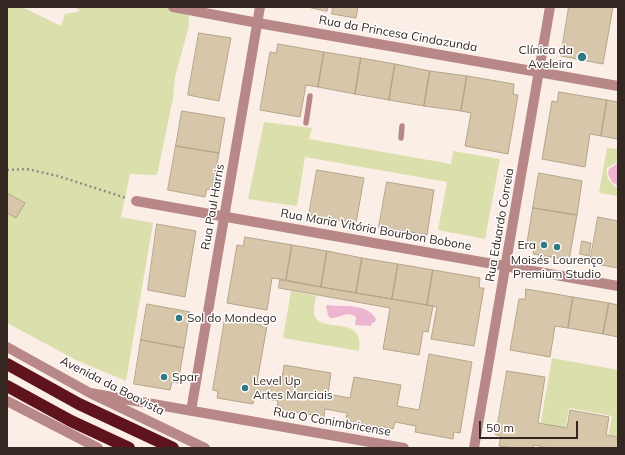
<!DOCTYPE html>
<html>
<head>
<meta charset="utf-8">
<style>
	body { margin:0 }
	#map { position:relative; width:625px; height:455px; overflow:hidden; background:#fbeee7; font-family:Mulish,sans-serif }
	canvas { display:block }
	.frame { position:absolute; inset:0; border:8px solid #342721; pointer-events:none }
	.scale { position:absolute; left:479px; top:421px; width:99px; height:18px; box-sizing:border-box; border:2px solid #342721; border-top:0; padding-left:5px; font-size:12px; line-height:14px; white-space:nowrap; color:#342721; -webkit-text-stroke:3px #fff; paint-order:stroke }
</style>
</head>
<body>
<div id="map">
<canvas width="625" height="455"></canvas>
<div class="frame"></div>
<div class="scale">50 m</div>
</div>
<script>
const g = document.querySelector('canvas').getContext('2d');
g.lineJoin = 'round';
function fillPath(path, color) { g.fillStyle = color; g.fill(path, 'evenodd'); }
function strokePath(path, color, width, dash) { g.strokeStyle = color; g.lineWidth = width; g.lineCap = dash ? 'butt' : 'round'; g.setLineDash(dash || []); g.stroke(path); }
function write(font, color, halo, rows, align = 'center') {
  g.font = font + ' Mulish,sans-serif'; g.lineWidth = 3; g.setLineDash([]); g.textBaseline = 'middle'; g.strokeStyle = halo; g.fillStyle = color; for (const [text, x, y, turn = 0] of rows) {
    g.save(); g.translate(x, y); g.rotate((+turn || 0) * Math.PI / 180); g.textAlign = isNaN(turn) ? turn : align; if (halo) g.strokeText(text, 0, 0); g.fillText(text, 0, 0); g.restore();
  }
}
fillPath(new Path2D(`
	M7 7H22L61 26 65 14 80 11 75 7H188L189 26 175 77 173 98 157 175 130 174 121 217 153 223 126 381 76 360 7 323Z
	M264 122 312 128 309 139 451 164 453 151 500 159 485 239 438 230 447 182 305 157 297 206 248 199Z
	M607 148 618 149V162L607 168C605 178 611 183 618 189V196L599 193Z
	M291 291 316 296C315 301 314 307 314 312 316 337 366 311 359 351L283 338Z
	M552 358 618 370V448H606L612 416 569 408 562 448 537 444Z`), '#dadfac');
fillPath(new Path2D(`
	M618 163V186L612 182 608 174 609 169Z
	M327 305C342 307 368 303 376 319L375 322 372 323 371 326 355 325 356 317C346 310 340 319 330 318L328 315 326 307Z`), '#eeb5d1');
const building = new Path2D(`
	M308 7H328L327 11Z
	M333 7H358L356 18 332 14Z
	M569 7H613L603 64 561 56Z
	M199 33 231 38 219 101 188 95Z
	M278 44 324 52 318 87 306 85 300 117 260 110 270 52 276 53Z
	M324 52 361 58 355 94 318 87Z
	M361 58 395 64 389 100 355 94Z
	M395 64 430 71 424 106 389 100Z
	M430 71 467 76 461 111 424 106Z
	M467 76 514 84 513 94 518 95 508 154 465 146 471 113 461 111Z
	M559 92 607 100 601 136 590 134 585 167 542 159 552 101 557 102Z
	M607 100 618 102V139L601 136Z
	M182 111 225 118 219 153 176 146Z
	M176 146 219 153 212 190 207 189 205 197 168 190Z
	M317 170 364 178 356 223 309 215Z
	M539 173 582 181 577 215 533 208Z
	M387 182 434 190 427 235 379 227Z
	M7 193 25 203 16 218 7 213Z
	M533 208 577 215 569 260 533 254 534 246 527 245Z
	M598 217 618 221V268L590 263Z
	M157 224 196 231 185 297 148 290Z
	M245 237 292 245 286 280 272 278 267 310 227 303 237 245 243 246Z
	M582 241 591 243 589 256 580 254Z
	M292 245 327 251 321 287 286 280Z
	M327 251 362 258 356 293 321 287Z
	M362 258 398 264 392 299 356 293Z
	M398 264 433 270 427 305 392 299Z
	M433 270 480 278 479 288H484L474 346 431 339 437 307 427 305Z
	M280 280 433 306 428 332 423 331 419 355 383 349 390 308 279 288Z
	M526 289 573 297 568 328 555 326 550 357 510 350 519 299H525Z
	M573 297 609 303 603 334 568 328Z
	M609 303 618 305V337L603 334Z
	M147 304 190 312 184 348 141 340Z
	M225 319 267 326 257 382 281 386 284 365 331 373 328 394 350 398 354 377 401 385 397 406 419 410 429 354 472 362 460 433 454 432 453 439 415 432 416 426 395 422 393 429 346 421 347 413 325 409 324 417 277 409 278 401 254 397 253 404 217 398 218 391 213 390Z
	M141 340 184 348 178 383 172 382 170 390 134 384Z
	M507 371 545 377 538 423 567 428 570 410 609 417 606 435 618 437V448H549L534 445 533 448H513L499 446 501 436 496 435Z`);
fillPath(building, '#d7c6a9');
strokePath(building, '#b5a588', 1);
strokePath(new Path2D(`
	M7 170 27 169 58 176 126 198`), '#978a83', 2.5, [2, 3]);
strokePath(new Path2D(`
	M306 123 310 96
	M401 138 402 126`), '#b88787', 5.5);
strokePath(new Path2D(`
	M173 7 258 23 618 86
	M136 201 618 286
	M7 347 90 393 205 448
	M90 393 404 448
	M7 401 98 448
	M191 411 260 7
	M474 448 550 7`), '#b88787', 10);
strokePath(new Path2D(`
	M7 364 79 404 173 448
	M7 386 71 421 129 448`), '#5f131d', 12);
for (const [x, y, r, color] of [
	[582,57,5,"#327a83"],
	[544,245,4,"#327a83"],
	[557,247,4,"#327a83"],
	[179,318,4,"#327a83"],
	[164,377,4,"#327a83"],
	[245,388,4,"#327a83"]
]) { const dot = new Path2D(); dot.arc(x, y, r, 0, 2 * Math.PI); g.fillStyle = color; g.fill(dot); strokePath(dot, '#fff', 1.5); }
write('12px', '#342721', '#fff', [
	["Rua da Princesa Cindazunda",398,34,10],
	["Rua Paul Harris",213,207,-80],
	["Rua Eduardo Correia",500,225,-80],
	["Rua Maria Vitória Bourbon Bobone",376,230,10],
	["Avenida da Boavista",112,386,27],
	["Rua O Conimbricense",332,422,10]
]);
write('12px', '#342721', '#fff', [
	["Clínica da",573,50,"right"],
	["Aveleira",573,64,"right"],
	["Era",536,245,"right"],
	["Moisés Lourenço",557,260,"center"],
	["Premium Studio",557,274,"center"],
	["Sol do Mondego",187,318],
	["Spar",172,377],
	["Level Up",253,381],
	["Artes Marciais",253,395]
], 'left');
</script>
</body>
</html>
